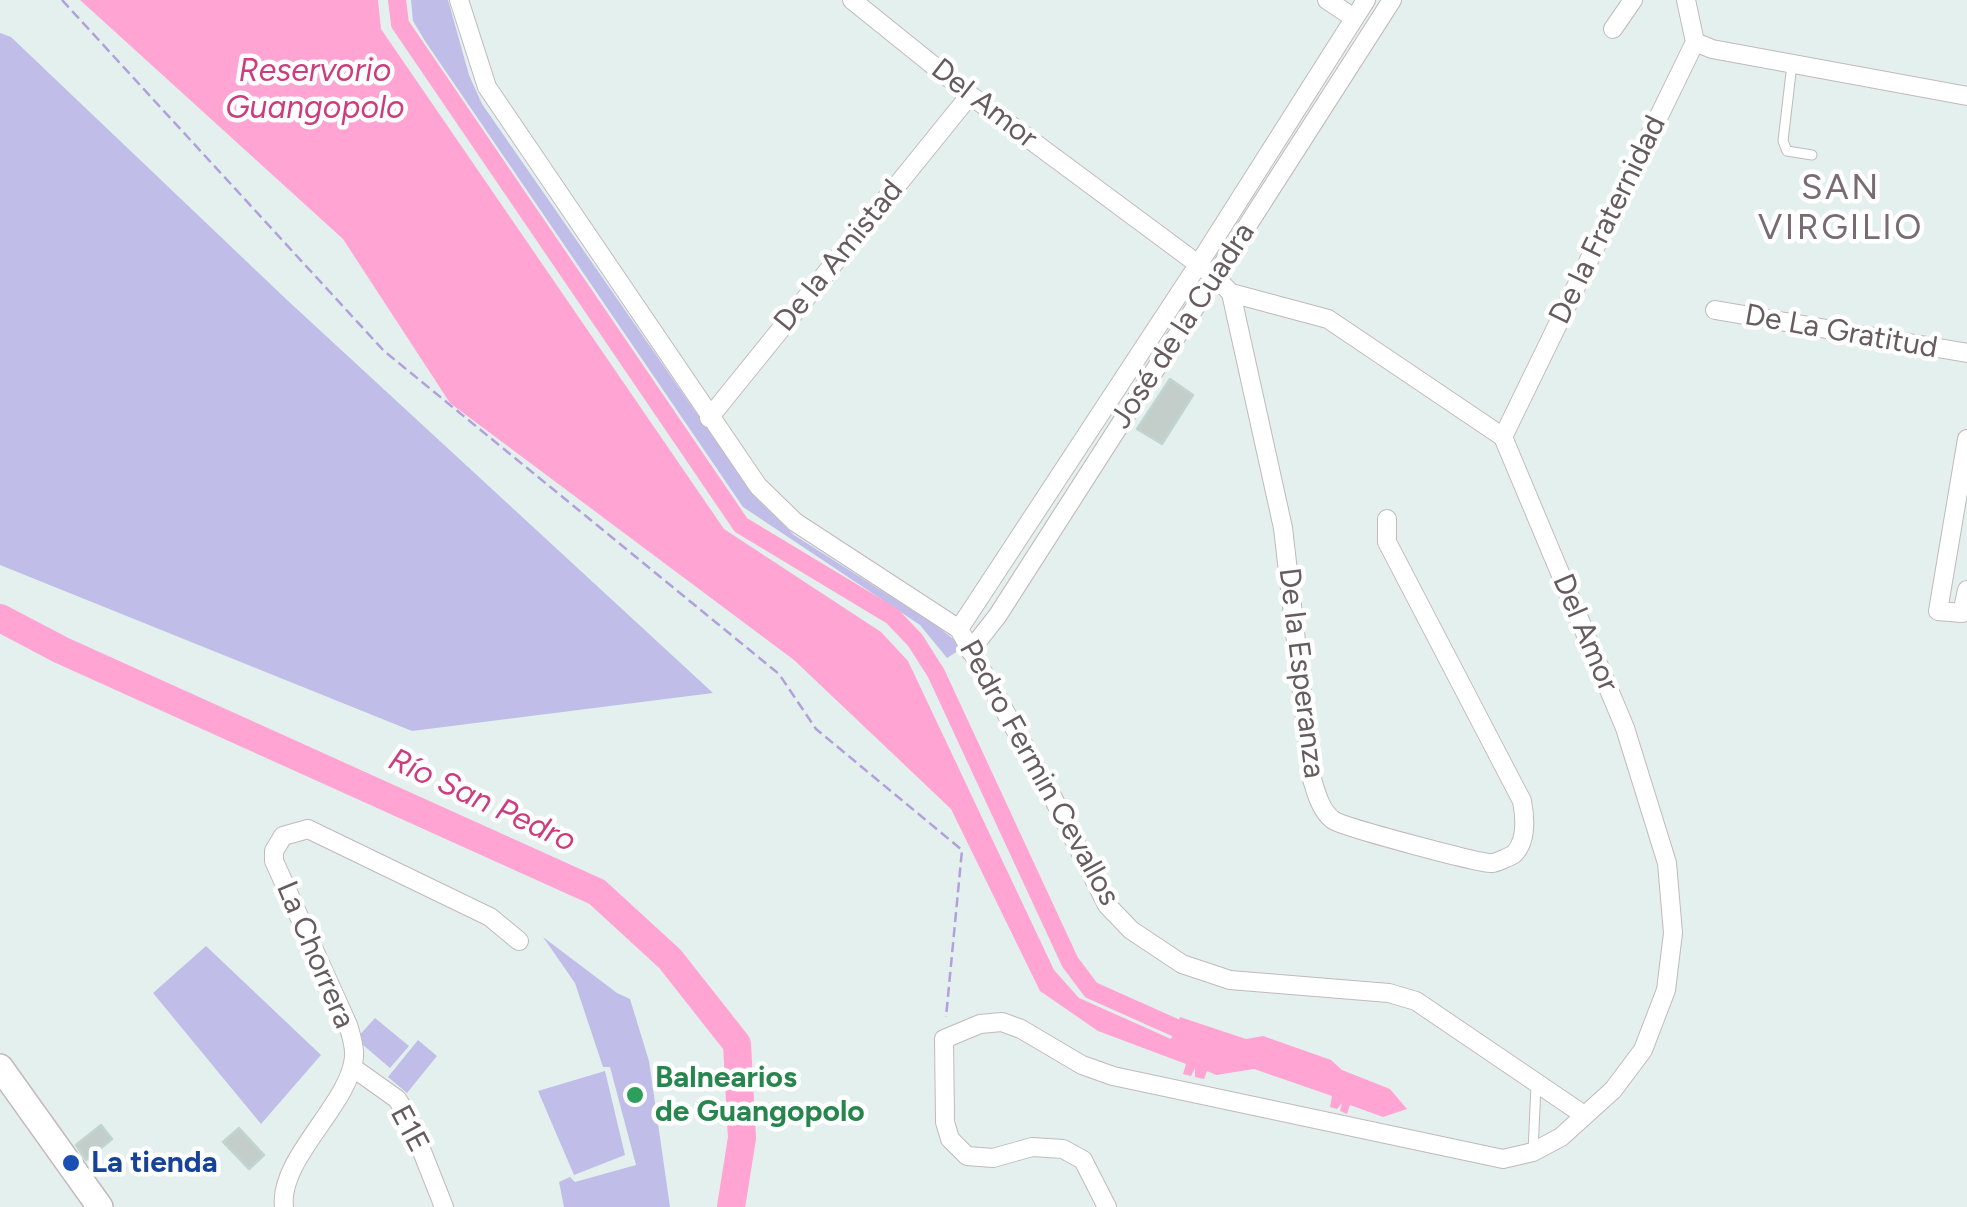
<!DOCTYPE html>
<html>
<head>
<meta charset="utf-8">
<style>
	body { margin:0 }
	canvas { display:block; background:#e4f0ed }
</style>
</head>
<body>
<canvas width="1967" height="1207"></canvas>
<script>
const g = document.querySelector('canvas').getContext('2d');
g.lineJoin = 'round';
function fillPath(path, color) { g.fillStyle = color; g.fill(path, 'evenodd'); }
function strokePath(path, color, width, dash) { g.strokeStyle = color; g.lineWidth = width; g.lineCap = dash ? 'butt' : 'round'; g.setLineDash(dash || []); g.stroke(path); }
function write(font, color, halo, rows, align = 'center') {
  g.font = font + ' Figtree,sans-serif'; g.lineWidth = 9; g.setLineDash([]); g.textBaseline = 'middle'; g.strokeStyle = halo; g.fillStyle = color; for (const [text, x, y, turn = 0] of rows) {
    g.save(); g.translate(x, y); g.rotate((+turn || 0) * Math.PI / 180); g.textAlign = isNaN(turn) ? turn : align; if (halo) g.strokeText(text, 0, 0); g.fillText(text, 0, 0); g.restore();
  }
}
fillPath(new Path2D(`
	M411 0H448L469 75 482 104 754 496 794 535 934 624 964 647 947 658 920 625 743 507 425 41 413 21Z
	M0 33 11 37 286 299 713 693 412 731 0 565Z
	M543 937 617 993 630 999 649 1061 670 1207H564L559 1182 570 1177 575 1182 636 1165 610 1067H603L575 983Z
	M206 946 321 1055 261 1124 153 993Z
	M375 1018 409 1046 390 1068 356 1039Z
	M418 1040 437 1056 407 1093 388 1077Z
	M605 1071 625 1155 574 1175 538 1091Z`), '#c0bee9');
fillPath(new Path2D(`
	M80 0H378L381 29 724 529 881 632 908 661 1054 970 1079 998 1171 1039 1180 1017 1246 1039 1263 1036 1331 1060 1342 1070 1390 1089 1407 1109 1383 1117 1350 1105 1347 1114 1340 1111 1342 1103 1337 1109 1330 1107 1332 1096 1254 1069 1216 1075 1207 1071 1204 1079 1195 1077V1068L1191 1076 1183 1074 1186 1064 1098 1031 1040 991 951 809 794 660 450 403 343 239Z`), '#ffa4d3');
strokePath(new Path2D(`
	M397 0 400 24 741 525 892 616 915 640 936 673 1070 962 1091 990 1176 1028`), '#ffa4d3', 18);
strokePath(new Path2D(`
	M0 618 61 650 597 892 670 959 737 1044 742 1138 731 1207`), '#ffa4d3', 28);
const building = new Path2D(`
	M1170 379 1193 395 1162 444 1137 429Z
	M101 1125 112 1139 86 1160 76 1145Z
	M239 1128 264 1155 249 1169 223 1142Z`);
fillPath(building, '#c3ceca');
strokePath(building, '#c1d5d0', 2.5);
const service = new Path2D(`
	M1792 64 1783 141 1787 151 1812 155
	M1533 1152 1536 1085`);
const minor = new Path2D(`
	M459 0 487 87 758 486 795 522 959 629 1050 792 1107 905 1131 930 1182 964 1230 980 1389 993 1416 1001 1584 1115
	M852 0 970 95 1214 276 1231 293 1283 528 1312 779C1316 793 1321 811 1333 820 1343 827 1481 864 1492 863 1496 863 1511 856 1514 854 1527 841 1525 817 1522 801L1387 542V519
	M1327 0 1354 18
	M1613 29 1633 0
	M1695 42 1712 49 1967 96
	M1715 310 1967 353
	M709 418 970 95
	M1503 437 1695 42 1686 0
	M1967 439 1938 611 1962 613 1967 590
	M959 629 1198 265 1366 0
	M970 651 998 615 1392 0
	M352 1067 397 1099 408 1116 444 1207
	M284 1207C278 1159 350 1104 354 1057 355 1046 351 1035 348 1025L274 861V851L283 836 308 829 490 917 519 941
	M1107 1207 1083 1160 1063 1149 1032 1147 993 1158 967 1156 950 1139 945 1122 944 1039 980 1024 1002 1022 1021 1029 1082 1065 1113 1076 1503 1159 1533 1152 1561 1137 1613 1090 1643 1050 1666 990 1673 933 1667 863 1625 728 1503 437 1328 319 1231 293`);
const secondary = new Path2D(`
	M0 1067 100 1207`);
strokePath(service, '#c1b9bc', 11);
strokePath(minor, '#c1b9bc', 20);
strokePath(secondary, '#c3b9bd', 28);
strokePath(new Path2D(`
	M62 0 384 351 779 674 816 729 962 850 946 1017`), '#b2a0dc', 2.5, [10, 5]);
strokePath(service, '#fff', 9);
strokePath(minor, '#fff', 18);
strokePath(secondary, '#fff', 25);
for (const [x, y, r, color] of [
	[635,1095,10,"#2e9e5b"],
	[71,1163,10,"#1a4fb4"]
]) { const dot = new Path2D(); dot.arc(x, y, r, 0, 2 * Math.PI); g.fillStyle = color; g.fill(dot); strokePath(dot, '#fff', 4); }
write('30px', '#665c60', '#fff', [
	["Del Amor",984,104,38],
	["De la Fraternidad",1608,220,-64],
	["De la Amistad",839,256,-51],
	["José de la Cuadra",1183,326,-57],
	["De La Gratitud",1841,332,10],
	["Del Amor",1585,633,67],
	["De la Esperanza",1301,673,83],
	["Pedro Fermin Cevallos",1039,773,61],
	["La Chorrera",315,955,67],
	["E1E",409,1129,62]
]);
write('bold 30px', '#27864d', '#fff', [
	["Balnearios",655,1078],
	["de Guangopolo",655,1112]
], 'left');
write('bold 30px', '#164399', '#fff', [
	["La tienda",91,1163]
], 'left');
write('italic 32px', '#cd3c7c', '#fff', [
	["Reservorio",315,72],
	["Guangopolo",315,109],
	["Río San Pedro",482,801,25]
]);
g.letterSpacing = '2.5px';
write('35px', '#786c72', '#fff', [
	["SAN",1841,189],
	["VIRGILIO",1841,229]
]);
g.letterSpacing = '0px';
</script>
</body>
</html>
